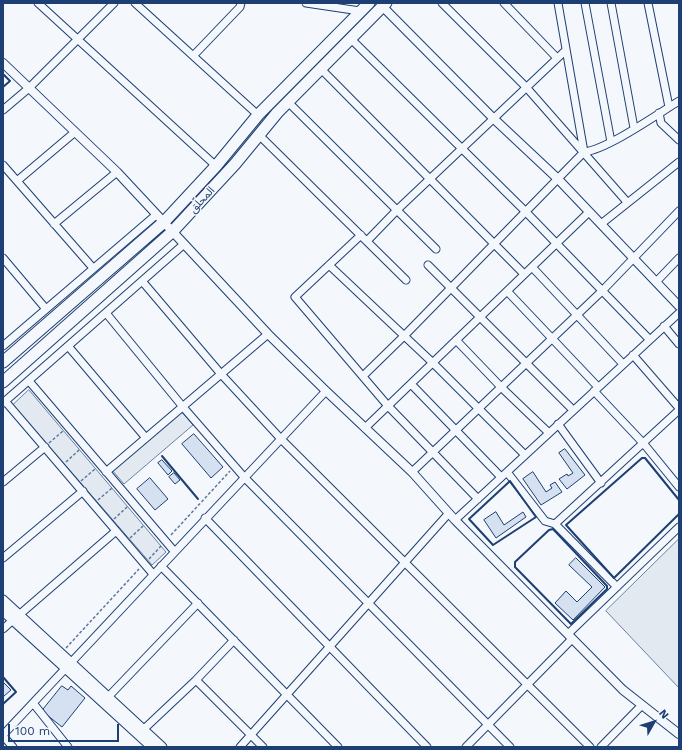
<!DOCTYPE html>
<html>
<head>
<meta charset="utf-8">
<style>
	body { margin:0 }
	#map { position:relative; width:682px; height:750px; overflow:hidden; background:#f4f7fb; font-family:"Work Sans",sans-serif }
	canvas { display:block }
	.frame { position:absolute; inset:0; border:4px solid #1d3f73; pointer-events:none }
	.north { position:absolute; left:634px; top:702px; width:40px; height:40px; -webkit-text-stroke:3px #f4f7fb; paint-order:stroke; rotate:51deg; font-size:11px; font-weight:700; line-height:16px; text-align:center; color:#1d3f73 }
	.north::after { content:''; display:block; margin:auto; width:14px; height:18px; background:#1d3f73; clip-path:polygon(50% 0,100% 100%,50% 72%,0 100%) }
	.scale { position:absolute; left:8px; top:724px; width:111px; height:18px; box-sizing:border-box; border:2px solid #1d3f73; border-top:0; padding-left:5px; font-size:12px; line-height:14px; white-space:nowrap; color:#1d3f73; -webkit-text-stroke:3px #f4f7fb; paint-order:stroke }
</style>
</head>
<body>
<div id="map">
<canvas width="682" height="750"></canvas>
<div class="frame"></div>
<div class="north">N</div>
<div class="scale">100 m</div>
</div>
<script>
const g = document.querySelector('canvas').getContext('2d');
g.lineJoin = 'round';
function fillPath(path, color) { g.fillStyle = color; g.fill(path, 'evenodd'); }
function strokePath(path, color, width, dash) { g.strokeStyle = color; g.lineWidth = width; g.lineCap = dash ? 'butt' : 'round'; g.setLineDash(dash || []); g.stroke(path); }
function write(font, color, halo, rows, align = 'center') {
  g.font = font + ' "Work Sans","Noto Sans Arabic",sans-serif'; g.lineWidth = 3; g.setLineDash([]); g.textBaseline = 'middle'; g.strokeStyle = halo; g.fillStyle = color; for (const [text, x, y, turn = 0] of rows) {
    g.save(); g.translate(x, y); g.rotate((+turn || 0) * Math.PI / 180); g.textAlign = isNaN(turn) ? turn : align; if (halo) g.strokeText(text, 0, 0); g.fillText(text, 0, 0); g.restore();
  }
}
const green = new Path2D(`
	M29 390 166 552 152 565 13 405Z
	M181 411 193 425 124 484 112 470Z
	M679 539V688L606 611Z`);
fillPath(green, '#e3e9f0');
strokePath(green, '#687fa3', 1);
const building = new Path2D(`
	M194 434 223 467 211 478 182 444Z
	M565 449 585 475 567 489 559 479 567 474 568 476 573 473 559 453Z
	M162 460 172 471 168 475 158 463Z
	M533 472 546 492 552 488 550 485 555 482 562 492 541 505 523 479Z
	M174 473 180 480 175 484 169 477Z
	M150 478 168 499 155 510 137 489Z
	M496 512 504 525 523 512 526 517 496 538 484 520Z
	M576 558 605 587 573 620 555 603 566 591 577 602 592 587 569 565Z
	M3 682 11 690 3 697Z
	M62 686 68 690 71 686 85 698 62 727 42 711Z`);
fillPath(building, '#d5e0f0');
strokePath(building, '#1d3f73', 1);
const minor = new Path2D(`
	M38 3 216 166
	M135 3 258 115
	M306 3 360 11
	M442 3 526 87 627 202
	M504 3 557 58
	M585 3 611 142
	M611 3 634 128
	M648 3 669 107
	M351 39 525 211 649 339
	M194 55 240 7 241 3
	M321 69 524 274
	M288 102 436 249
	M3 110 29 88 114 3
	M659 113 661 123 679 140
	M258 134 406 280
	M584 152C608 149 656 115 679 101
	M3 165 93 268
	M17 181 75 132
	M54 224 117 172
	M601 224 679 162
	M361 235 295 297 388 406 478 499
	M367 241 397 210 566 50
	M3 258 46 309
	M329 265 433 363 525 455
	M428 265 573 410
	M532 267 623 364
	M142 281 221 374 281 439 590 747
	M656 282 679 258
	M507 291 598 387
	M106 313 183 407 244 477 510 747
	M664 326 679 344
	M456 340 502 388 549 433
	M3 346 156 215
	M68 346 146 438
	M633 355 679 408
	M363 376 404 336 584 152 558 3
	M29 381 174 551
	M411 384 501 477
	M594 391 644 444 679 487
	M5 401 153 574
	M3 403 183 245
	M558 424 601 483
	M365 428 589 212
	M106 472 268 334
	M412 472 602 291 679 211
	M507 472 545 521 555 524
	M3 482 45 447
	M205 518 427 747
	M455 520 679 313
	M3 558 83 491
	M161 566 338 747
	M617 587 555 524 679 410
	M19 615 116 531
	M3 629 13 620
	M568 634 679 527
	M234 640 196 680 263 747
	M109 696 198 603
	M33 703 68 747
	M144 729 196 680
	M3 735 326 391
	M3 736 13 747
	M240 747 449 513
	M466 747 572 639
	M601 747 642 705`);
const tertiary = new Path2D(`
	M383 7 493 118 558 179 679 306
	M3 63 117 172 268 334 326 391 412 472 455 520 623 690 679 734`);
const secondary = new Path2D(`
	M3 600 162 747
	M3 611 152 747`);
const trunk = new Path2D(`
	M3 362 164 222 216 166 258 115 369 3
	M3 382 172 232 235 164 277 113 386 3`);
strokePath(minor, '#1d3f73', 9);
strokePath(tertiary, '#1d3f73', 10);
strokePath(secondary, '#1d3f73', 11);
strokePath(trunk, '#1d3f73', 13);
strokePath(new Path2D(`
	M49 443 63 431
	M66 462 79 450
	M81 481 95 469
	M98 500 112 488
	M114 519 127 507
	M171 535 230 471
	M130 538 143 526
	M149 559 161 546
	M66 648 139 569`), '#5e769c', 1.5, [3, 2]);
strokePath(minor, '#f4f7fb', 7);
strokePath(tertiary, '#f4f7fb', 8);
strokePath(secondary, '#f4f7fb', 9);
strokePath(trunk, '#f4f7fb', 11);
strokePath(new Path2D(`
	M3 74 10 81 3 87
	M162 456 198 499
	M510 481 536 517 493 545 469 519Z
	M679 500 645 458H642L566 525 614 578 679 514
	M553 529 607 586V589L571 624 515 567V562L549 530Z
	M3 677 16 692 3 704`), '#1d3f73', 2);
write('11px', '#1d3f73', '#f4f7fb', [
	["المحلّق",202,200,-47]
]);
</script>
</body>
</html>
